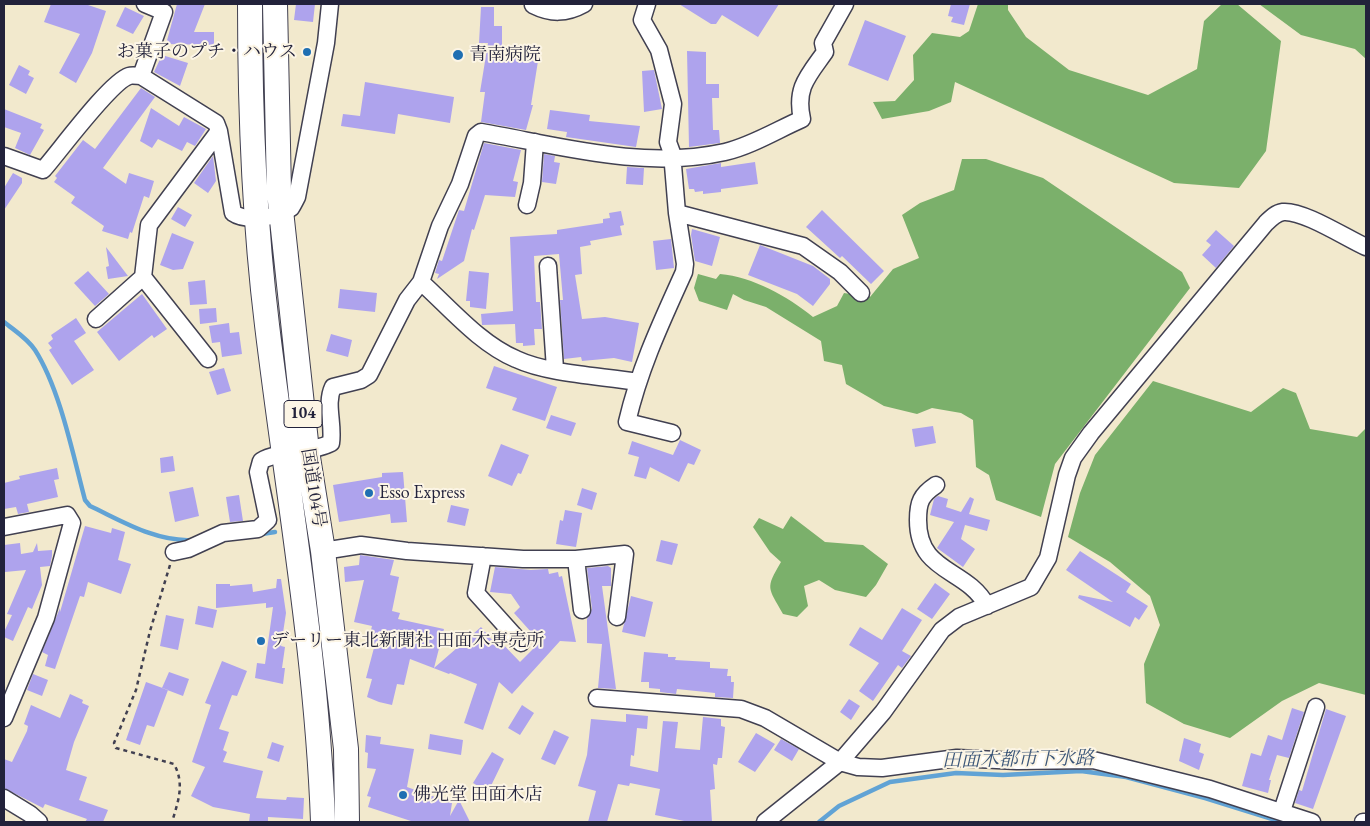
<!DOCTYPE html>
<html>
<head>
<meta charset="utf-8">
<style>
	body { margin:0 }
	#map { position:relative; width:1370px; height:826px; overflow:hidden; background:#f2e9cd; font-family:"EB Garamond",serif }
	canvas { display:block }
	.frame { position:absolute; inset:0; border:5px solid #22223b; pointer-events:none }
</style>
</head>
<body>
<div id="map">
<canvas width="1370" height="826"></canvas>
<div class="frame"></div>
</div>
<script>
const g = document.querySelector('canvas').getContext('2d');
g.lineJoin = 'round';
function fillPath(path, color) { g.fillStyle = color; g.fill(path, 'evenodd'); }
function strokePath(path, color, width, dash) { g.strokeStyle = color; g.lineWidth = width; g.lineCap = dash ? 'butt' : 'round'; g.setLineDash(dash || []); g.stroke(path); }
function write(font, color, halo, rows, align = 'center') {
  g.font = font + ' "EB Garamond","Noto Serif JP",serif'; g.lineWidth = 4; g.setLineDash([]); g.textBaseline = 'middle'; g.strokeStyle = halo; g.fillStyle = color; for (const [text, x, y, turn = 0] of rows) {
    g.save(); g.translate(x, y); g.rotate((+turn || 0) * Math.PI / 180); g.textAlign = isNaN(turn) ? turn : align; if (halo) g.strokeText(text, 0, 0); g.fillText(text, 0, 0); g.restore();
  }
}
fillPath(new Path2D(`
	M978 4H1008V10L1026 37 1069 70 1148 95 1197 69 1204 21 1222 4H1237L1281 41 1266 151 1239 188 1174 183 955 82 951 102 929 111 882 119 873 102 895 101 914 80 913 55 932 33 960 37 969 31Z
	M1259 4H1366V59L1355 49 1301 35Z
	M962 159H986L1043 178 1182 272 1190 288 1055 464 1041 517 996 500 989 475 976 467 973 420 961 413 932 408 917 414 884 406 846 384 842 365 824 361 821 341 766 307 744 300 733 294 727 310 699 301 694 288 698 274 716 279 720 274C753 277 787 296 813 317L837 306 844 293 870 297 893 269 919 258 902 215 920 203 954 190Z
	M1153 381 1251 412 1283 388 1296 393 1310 429 1357 437 1366 428V695L1319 683 1282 701 1230 738 1184 724 1146 703 1144 664 1160 625 1150 596 1110 562 1068 537 1080 493 1095 455Z
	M791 516 825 542 863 545 888 564 876 585 866 597 835 590 819 580 804 586 808 606 797 617 783 614C768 587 765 589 781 562L770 552 753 527 759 518 783 529Z`), '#7bb06b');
strokePath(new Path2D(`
	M4 322C15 331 27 338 35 350 60 389 73 455 85 500L90 506C122 521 156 542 192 540
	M262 534 275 532
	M819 822 839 806 890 782 956 773 1003 775 1081 771 1126 777 1205 798 1282 822`), '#61a3d5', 4.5);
fillPath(new Path2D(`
	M51 4H85L106 11 92 53 76 83 59 73 80 34 44 22Z
	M177 4H205L194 32H214V45L166 44Z
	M296 4H315L313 22 294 20Z
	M679 4H779L758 37 722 15 716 24H711Z
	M951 4H970L964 25 951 22 953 17 948 16Z
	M125 7 144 16 133 34 116 26Z
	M481 7H494V26H502V56L538 61 531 105H533L526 130 481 122 485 92H480L488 43H479Z
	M865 20 906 36 888 81 848 65Z
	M687 51 706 52V84H719V98H712L713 130H719L720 143 689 147Z
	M162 55 188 63 180 86 154 72Z
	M19 65 30 71 28 75 34 78 26 94 9 85Z
	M654 70 662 109 644 112 642 71Z
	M365 82 454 97 450 123 398 114 395 134 341 126 343 114 360 116Z
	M141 88 155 97 103 168 126 184 129 173 154 181 149 198 144 196 132 233 130 232 128 239 102 231 104 226 71 203 75 197 54 182 57 178 55 176 83 140 95 149Z
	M151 108 179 126 184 117 206 129 195 146 187 142 182 151 158 139 152 148 140 141Z
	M4 109 42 124 40 128 44 130 30 155 15 148 21 133 4 127Z
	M550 110 590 115 589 121 640 126 636 147 566 137 567 132 547 129Z
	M484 143 521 150 513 181 518 182 515 197 485 195 474 230 472 229 464 261 437 279 439 274 435 273 439 260 442 261 459 210 464 211Z
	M544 154 555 156 554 162 560 163 556 184 542 182Z
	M213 156 216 181 208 193 194 183Z
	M755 162 758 184 721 189V192L703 194V191L695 192 694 189H689L686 169 721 163V167Z
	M627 167 644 168 643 185 626 184Z
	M13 173 22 178V183L4 210V188Z
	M178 207 192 215 185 227 171 219Z
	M822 210 884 271 871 284 842 256 840 258 806 227Z
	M621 211 624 225 620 226 622 235 590 241 591 245 580 247 582 274 575 275 582 319 605 317 639 323 632 362 614 358 582 361 581 357 564 359 560 300H563L559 254 534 256 536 302H540L542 329H534L535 345 523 346V343H516L515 324 482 325 481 314 513 311 510 237 557 234V230L603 223V219L610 218 609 213Z
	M692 229 720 237 712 266 695 261 691 235Z
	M1216 230 1234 246 1216 268 1202 255 1211 245 1206 241Z
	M172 233 194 242 183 269 173 270 160 265Z
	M671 239 674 268 656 270 653 241Z
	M760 245 813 266 830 279V284L813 306 797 294 748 275Z
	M106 247 128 276 108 279 106 267 109 266Z
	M88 271 109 294 95 306 74 283Z
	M469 271 489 273 486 309 470 307V301H466Z
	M205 280 207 304 190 305 188 282Z
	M340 289 377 293 375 312 338 308Z
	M142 294 167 329 154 338 152 335 119 361 97 332Z
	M216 308 217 322 200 324 199 309Z
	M76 318 86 333 74 341 94 370 72 385 49 350 52 348 48 343 53 339 51 335Z
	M229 323 230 333 239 332 242 354 222 357 220 342 212 343 209 326Z
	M331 334 352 340 348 357 326 351Z
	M494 366 557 387 545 421 512 410 517 398 486 388Z
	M224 368 231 391 217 395 209 372Z
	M551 415 576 423 571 436 546 428Z
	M933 426 936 443 915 447 912 429Z
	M680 440 701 450 694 465 688 463 679 482 650 467 646 479 634 476 639 457 628 454 632 441 673 455Z
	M501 444 529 455 521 474 518 473 512 486 488 476Z
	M173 456 175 471 161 473 160 458Z
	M57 468 59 479 54 480 58 497 27 504 29 512 18 514 16 507 4 509V483L20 479 19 476Z
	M403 472 407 522 391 523 390 514 339 522 333 485 382 477V473Z
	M193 487 199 516 175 522 169 492Z
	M582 488 597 493 592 510 577 505Z
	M239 495 243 521 230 522 226 497Z
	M938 496 948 499 946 507 961 512 970 497 974 499 969 514 990 520 987 531 965 525 961 539 975 549 963 567 937 548 954 522 930 515 934 499Z
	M451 505 469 509 465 526 447 522Z
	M565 510 582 513 576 547 556 544 560 520 563 521Z
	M85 526 111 533 112 528 125 532 118 560 131 564 121 594 88 582 84 597 80 596 55 669 45 666 48 655 42 652 60 608V612Z
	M661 540 678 544 672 565 656 561Z
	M20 543 21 554 33 552 37 543 38 551 52 550V556L50 566 40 567 42 585 32 609 28 607 13 641 4 637V632L12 615 7 614 26 570 5 572 4 545Z
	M1080 551 1131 584 1126 592 1148 606 1139 620 1135 617 1130 627 1078 598 1079 595 1113 602 1066 570Z
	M360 555 394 560 390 575 399 577 392 611 400 613 398 619 444 629 434 668 481 627 492 640 496 637 520 662 540 642 514 613 520 607 511 594 490 592 495 567 531 570 548 569 549 574 558 572 559 577 562 576 576 642 560 641 512 694 499 682 483 730 464 723 477 684 450 673 449 674 410 659 404 685 397 684 392 705 379 702 367 697 372 679 366 678 375 644 368 642 372 626 354 622 364 580 345 582 344 567 359 565Z
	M608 566 611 568V586H602L616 689 598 688 602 644 587 643V619L592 609 587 568Z
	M277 579H281L286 613 281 646 285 647 282 668H285L283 684 255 678 257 663 265 664 273 607 266 608V603L216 608V584H230V586L252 584 253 592 276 588Z
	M935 583 950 594 932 619 917 609Z
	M631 596 653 602 645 637 622 632Z
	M198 606 217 610 213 628 195 624Z
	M902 608 922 620 902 651 911 656 902 668 898 665 873 701 859 691 879 663 849 645 860 627 882 640Z
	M166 615 184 619 178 650 160 646Z
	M644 652 668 654V657H676L675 660 710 662V668L728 669 727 676H731V682H734L733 698 715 697V693L677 689 676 694 660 692V689L649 688V682H641Z
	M222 661 247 671 237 696 232 695 219 729 229 732 223 750 227 752 223 762 263 771 256 798 286 800 287 797 304 798 303 819 268 817V822H249L250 814 213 807 191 796 205 767 192 762 211 705 205 703Z
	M169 672 189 679 183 696 162 688Z
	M33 674 48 680 42 696 27 690Z
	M146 682 168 690 154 727 147 725 140 745 126 740Z
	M70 694 83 700 82 703 89 706 74 742 66 770 87 777 79 800 108 810 103 822H85L87 819 45 804 43 808 4 788V759L12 762 27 731 28 726 24 724 31 705 60 718Z
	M849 699 860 706 851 720 840 712Z
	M522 705 534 713 520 735 508 728Z
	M1292 708 1304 712 1289 758 1277 755 1269 780H1271L1268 793 1242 786 1251 753 1261 756 1268 735 1282 740Z
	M1326 709 1346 716 1313 809 1295 803 1299 790 1302 791Z
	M626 714 648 716 647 729 637 728 634 756 631 755 630 766 658 772 663 721 678 722 675 748 700 750 703 717 721 719V726L725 727 722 758H718L717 765 713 764 715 789 710 790 712 822H689L655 815 660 789 630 783 629 786 618 784 607 822H588L596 791 578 786 587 755 591 719 626 722Z
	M554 730 569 737 555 765 541 759Z
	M756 733 775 744 755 772 738 762Z
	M430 734 463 740 461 755 428 749Z
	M366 735 381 737 380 744 414 749 407 787 452 803 450 816 459 800 470 822H414L368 807 371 797 367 796 376 769 367 768 368 753 365 752Z
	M1184 738 1201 744 1199 752 1204 754 1199 770 1179 761Z
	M781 739 799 749 792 761 774 750Z
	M272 742 284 746 279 762 267 758Z
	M492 752 504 759 488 792 473 783Z`), '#aea3ed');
const minor = new Path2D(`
	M647 4 642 20 659 50 673 104 668 142 672 153 677 213 685 264 684 272C661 323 640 367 627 422L672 433
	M533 5C551 14 566 14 584 4
	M141 76 164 12 145 4
	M4 156 43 170C59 152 110 82 129 76 132 75 138 76 141 76L216 123 219 131 233 213C246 222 278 218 291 208 293 205 295 201 297 197L326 43 330 4
	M527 205 532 183 535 142
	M677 213 803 246 840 272 861 293
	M548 266 555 369
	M421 282C450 308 480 344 516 359 548 374 601 376 637 382
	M96 319 143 277
	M208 359 143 277 149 225 219 131
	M936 485C921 495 918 502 918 520 918 574 966 567 987 606
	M4 527 67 515 72 523 46 618 4 718
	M323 551 361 545 407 551 523 559H576L625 554 617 617
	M174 552 188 549 223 533 258 529 268 520 258 472 261 461C279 450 309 454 331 443 334 424 325 404 333 387L361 380 369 375 407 300 421 282 440 226 460 184 476 136 481 132C561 146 643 170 725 152 751 146 777 130 802 119 795 88 808 76 825 52L823 43 845 4
	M483 556 476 593 521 643
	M576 559 582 610
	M597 698 741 709 765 718 840 762 858 767 882 768 957 758 1017 761 1093 760 1210 789 1312 822
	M4 798 30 814 39 822
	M1282 811 1316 707
	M765 822 840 762 883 712 942 630 959 617 1031 587 1048 558 1067 475 1073 458 1091 433 1266 223C1271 218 1276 213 1283 212 1303 210 1346 238 1366 247
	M1363 822H1366`);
const highway = new Path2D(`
	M250 4C250 111 254 219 267 325 287 491 317 655 323 822
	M275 4 279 192 307 451 323 551 346 749 347 822`);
strokePath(minor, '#414051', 19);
strokePath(highway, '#414051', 26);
strokePath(new Path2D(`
	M170 565 150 631 136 690 114 743 116 748 174 764C185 784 178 802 172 822`), '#414051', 2.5, [4, 4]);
strokePath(minor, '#fff', 16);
strokePath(highway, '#fff', 24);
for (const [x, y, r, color] of [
	[307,52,5,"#1f6fb2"],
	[458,55,6,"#1f6fb2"],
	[369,493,5,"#1f6fb2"],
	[261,641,5,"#1f6fb2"],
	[403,795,5,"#1f6fb2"]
]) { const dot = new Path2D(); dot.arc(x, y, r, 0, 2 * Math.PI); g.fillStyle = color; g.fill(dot); strokePath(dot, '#fcf5e5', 2); }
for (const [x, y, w] of [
	[303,414,38]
]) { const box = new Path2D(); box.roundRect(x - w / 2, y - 13.5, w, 27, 4); g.fillStyle = '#fcf5e5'; g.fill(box); strokePath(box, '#22223b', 1); }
write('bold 16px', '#22223b', null, [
	["104",303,414]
]);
write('18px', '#22223b', '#fcf5e5', [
	["お菓子のプチ・ハウス",297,52,"right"],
	["青南病院",469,55],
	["Esso Express",379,493],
	["デーリー東北新聞社 田面木専売所",271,641],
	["佛光堂 田面木店",413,795]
], 'left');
write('18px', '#22223b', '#fcf5e5', [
	["国道104号",313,488,81]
]);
write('italic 19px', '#3b5679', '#fcf5e5', [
	["田面木都市下水路",1018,760,-1]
]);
</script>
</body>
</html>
